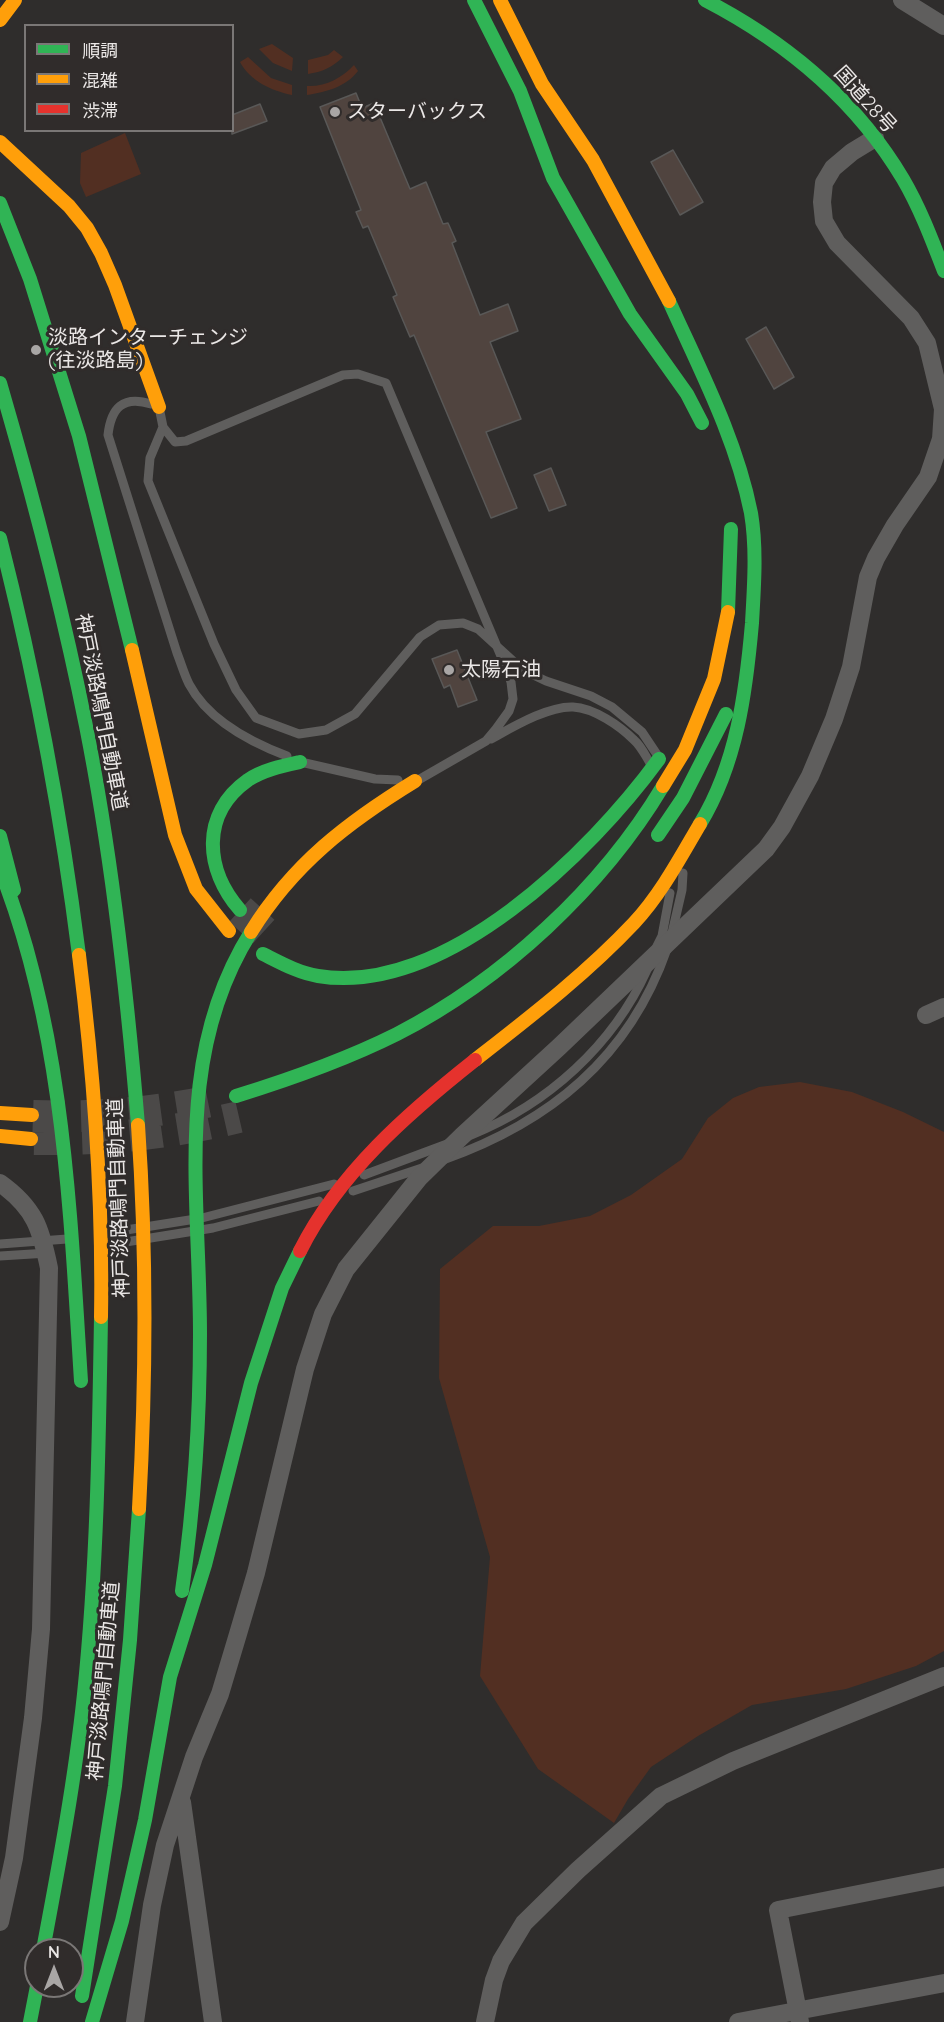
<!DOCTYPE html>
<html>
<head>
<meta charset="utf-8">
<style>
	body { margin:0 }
	#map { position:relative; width:944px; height:2022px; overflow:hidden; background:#2f2d2c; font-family:Quicksand,"Noto Sans JP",sans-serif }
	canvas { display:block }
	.legend { position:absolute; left:24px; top:24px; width:210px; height:108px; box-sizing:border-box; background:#302c2b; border:2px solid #7a7776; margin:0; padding:8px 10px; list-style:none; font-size:18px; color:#eae7e6 }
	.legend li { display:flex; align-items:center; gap:12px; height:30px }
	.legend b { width:30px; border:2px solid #7a7776 }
	.north { position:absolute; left:24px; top:1938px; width:60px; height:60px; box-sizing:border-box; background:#302c2b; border:2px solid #7a7776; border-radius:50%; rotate:0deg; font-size:16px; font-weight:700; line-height:24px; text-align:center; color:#eae7e6 }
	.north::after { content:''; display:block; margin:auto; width:21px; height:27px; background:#a9a6a5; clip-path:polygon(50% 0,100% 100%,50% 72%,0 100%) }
</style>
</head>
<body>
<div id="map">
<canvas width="944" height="2022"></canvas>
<ul class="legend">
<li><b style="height:8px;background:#30b455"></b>順調</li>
<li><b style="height:8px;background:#ff9f0a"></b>混雑</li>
<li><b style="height:8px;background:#e5322d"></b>渋滞</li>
</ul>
<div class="north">N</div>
</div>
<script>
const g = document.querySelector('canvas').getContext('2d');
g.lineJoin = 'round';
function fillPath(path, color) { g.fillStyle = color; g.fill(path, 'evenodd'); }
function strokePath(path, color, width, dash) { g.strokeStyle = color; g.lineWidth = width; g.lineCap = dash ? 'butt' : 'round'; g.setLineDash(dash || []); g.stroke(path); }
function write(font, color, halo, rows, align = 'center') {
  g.font = font + ' Quicksand,"Noto Sans JP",sans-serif'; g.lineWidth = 6; g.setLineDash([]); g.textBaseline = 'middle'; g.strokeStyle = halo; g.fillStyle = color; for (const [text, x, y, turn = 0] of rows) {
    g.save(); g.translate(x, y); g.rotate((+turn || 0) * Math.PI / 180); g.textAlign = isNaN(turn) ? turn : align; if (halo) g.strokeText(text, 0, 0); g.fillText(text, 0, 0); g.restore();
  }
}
fillPath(new Path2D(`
	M272 44 293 58 292 71 273 63 259 49Z
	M334 50 343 57C333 67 322 72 308 74V60L328 55Z
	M248 57 271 78 292 85V95C272 91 250 81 240 62Z
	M354 65 358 71C346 87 326 92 307 95V86C325 87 342 78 354 65Z
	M125 133 141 174 86 197 80 183 81 153Z
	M800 1082 852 1092 903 1112 944 1132V1651L916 1666 846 1689 752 1705 698 1736 651 1767 628 1799 614 1823 538 1769 480 1676 490 1557 439 1378 440 1269 493 1226H539L590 1216 631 1195 682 1159 708 1118 733 1098 759 1087Z`), '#522f22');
const building = new Path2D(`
	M356 93 362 108 374 103 410 189 426 182 443 224 448 223 456 241 452 243 480 315 508 304 518 331 490 342 521 419 486 432 517 508 491 518 414 335 410 337 393 297 397 295 368 226 363 228 356 212 361 210 320 107Z
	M260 104 267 121 232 134V115Z
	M673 150 703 202 680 215 651 162Z
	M766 327 794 377 774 389 746 339Z
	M551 468 566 505 549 511 534 475Z
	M457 650 477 700 458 707 450 685 444 688 432 659Z`);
fillPath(building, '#50443f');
strokePath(building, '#595857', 1.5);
strokePath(new Path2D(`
	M240 910 272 939
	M33 1116C95 1118 155 1113 216 1100
	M34 1139C108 1140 167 1134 239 1117`), '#4b4948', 32, [32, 16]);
strokePath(new Path2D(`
	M151 404C123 395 111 408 108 435L177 653C181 663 184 674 189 684 208 720 250 742 287 756
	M160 412 163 427 150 458 148 481 214 644 236 690 256 718 299 734 326 730 355 714 420 637 439 625 463 623 478 629 523 670 546 681 591 696 612 707 642 732 658 756
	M163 427 175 442 186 441 343 375 358 374 386 383 506 668 511 682 513 699 509 711 496 729 486 741 420 779
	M491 739C513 727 548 706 573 707 594 708 620 726 634 740 641 746 645 755 650 763
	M305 763 375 779 398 780
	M672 933 682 890 683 873
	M657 946 662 936 670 893
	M471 1135C548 1104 613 1045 647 970
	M443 1160C550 1122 629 1058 667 949
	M364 1175 447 1144
	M353 1191 422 1168
	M107 1233 202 1218 334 1184
	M0 1244 67 1239
	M107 1245 213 1228 319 1201
	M0 1256 48 1253`), '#5f5e5d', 9);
strokePath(new Path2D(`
	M902 0 944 26
	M926 1015 944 1007
	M0 1183C35 1208 41 1229 49 1268L41 1629 33 1718 14 1858 0 1922
	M182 1802 213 2022
	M135 2022 152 1905 165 1845 194 1757 220 1694 238 1634 256 1573 305 1369 323 1314 346 1269 419 1178 462 1136 559 1047 766 849 782 827 810 776 834 719 851 667 868 577 876 558 895 525 928 477 941 439 943 409 927 343 911 318 837 243 824 221 822 202 824 183 833 168 852 152 875 138
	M485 2022 494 1980 501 1961 524 1923 578 1870 661 1796 733 1761 944 1676
	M738 2022 944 1983
	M800 2022 778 1910 944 1877`), '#5f5e5d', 18);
strokePath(new Path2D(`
	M474 0 520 91 553 178 630 314 687 394 702 423
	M705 0C786 42 856 100 903 179 920 208 932 240 944 271
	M0 203 30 279 79 436 132 650
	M669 301C700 370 736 438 751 513 757 549 754 587 752 623 746 692 737 763 700 824
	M0 383C33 496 63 610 86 726 112 857 127 991 138 1125
	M0 538C35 675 61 814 79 955
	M728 612 731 529
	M658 835 683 798 726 714
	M0 836 14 890
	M0 869C64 1031 70 1209 81 1381
	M240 910C205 870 200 814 248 780 263 770 282 766 300 762
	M263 954C281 963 299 973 318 976 445 997 591 852 659 759
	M236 1096C291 1079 345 1060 397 1034 502 980 602 888 663 786
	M182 1591C194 1506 200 1420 200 1334 200 1195 173 1056 251 932
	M43 1950C59 1865 75 1780 84 1694 97 1569 99 1443 101 1317
	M82 1996 115 1786 130 1640 139 1509
	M30 2022 37 1986
	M92 2022 122 1921 145 1820 170 1677 205 1565 251 1383 282 1288 300 1251`), '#30b455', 14);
strokePath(new Path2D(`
	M500 0 542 84 593 160 669 301
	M0 20 15 0
	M0 142 69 206 87 228 101 253 115 285 159 407
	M132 650 175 835 196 889 229 931
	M663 786 685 750 714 679 728 612
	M251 932C293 864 348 822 415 781
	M79 955C94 1075 103 1196 101 1317
	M475 1060C530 1017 586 974 634 923 661 894 680 858 700 824
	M0 1113 32 1115
	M138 1125C147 1253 146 1382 139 1509
	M0 1136 31 1139`), '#ff9f0a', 14);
strokePath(new Path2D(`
	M300 1251C339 1173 408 1113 475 1060`), '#e5322d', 14);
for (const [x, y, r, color] of [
	[335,112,6,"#a9a6a5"],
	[36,350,6,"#a9a6a5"],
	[449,670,6,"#a9a6a5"]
]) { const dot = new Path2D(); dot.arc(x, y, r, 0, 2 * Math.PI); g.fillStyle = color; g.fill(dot); strokePath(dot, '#302c2b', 2); }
write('20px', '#eae7e6', '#302c2b', [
	["国道28号",865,100,48],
	["神戸淡路鳴門自動車道",101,712,79],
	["神戸淡路鳴門自動車道",119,1198,-92],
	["神戸淡路鳴門自動車道",104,1681,-85]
]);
write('20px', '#eae7e6', '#302c2b', [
	["スターバックス",347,112],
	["淡路インターチェンジ",48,338],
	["(往淡路島)",48,361],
	["太陽石油",461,670]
], 'left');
</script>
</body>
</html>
